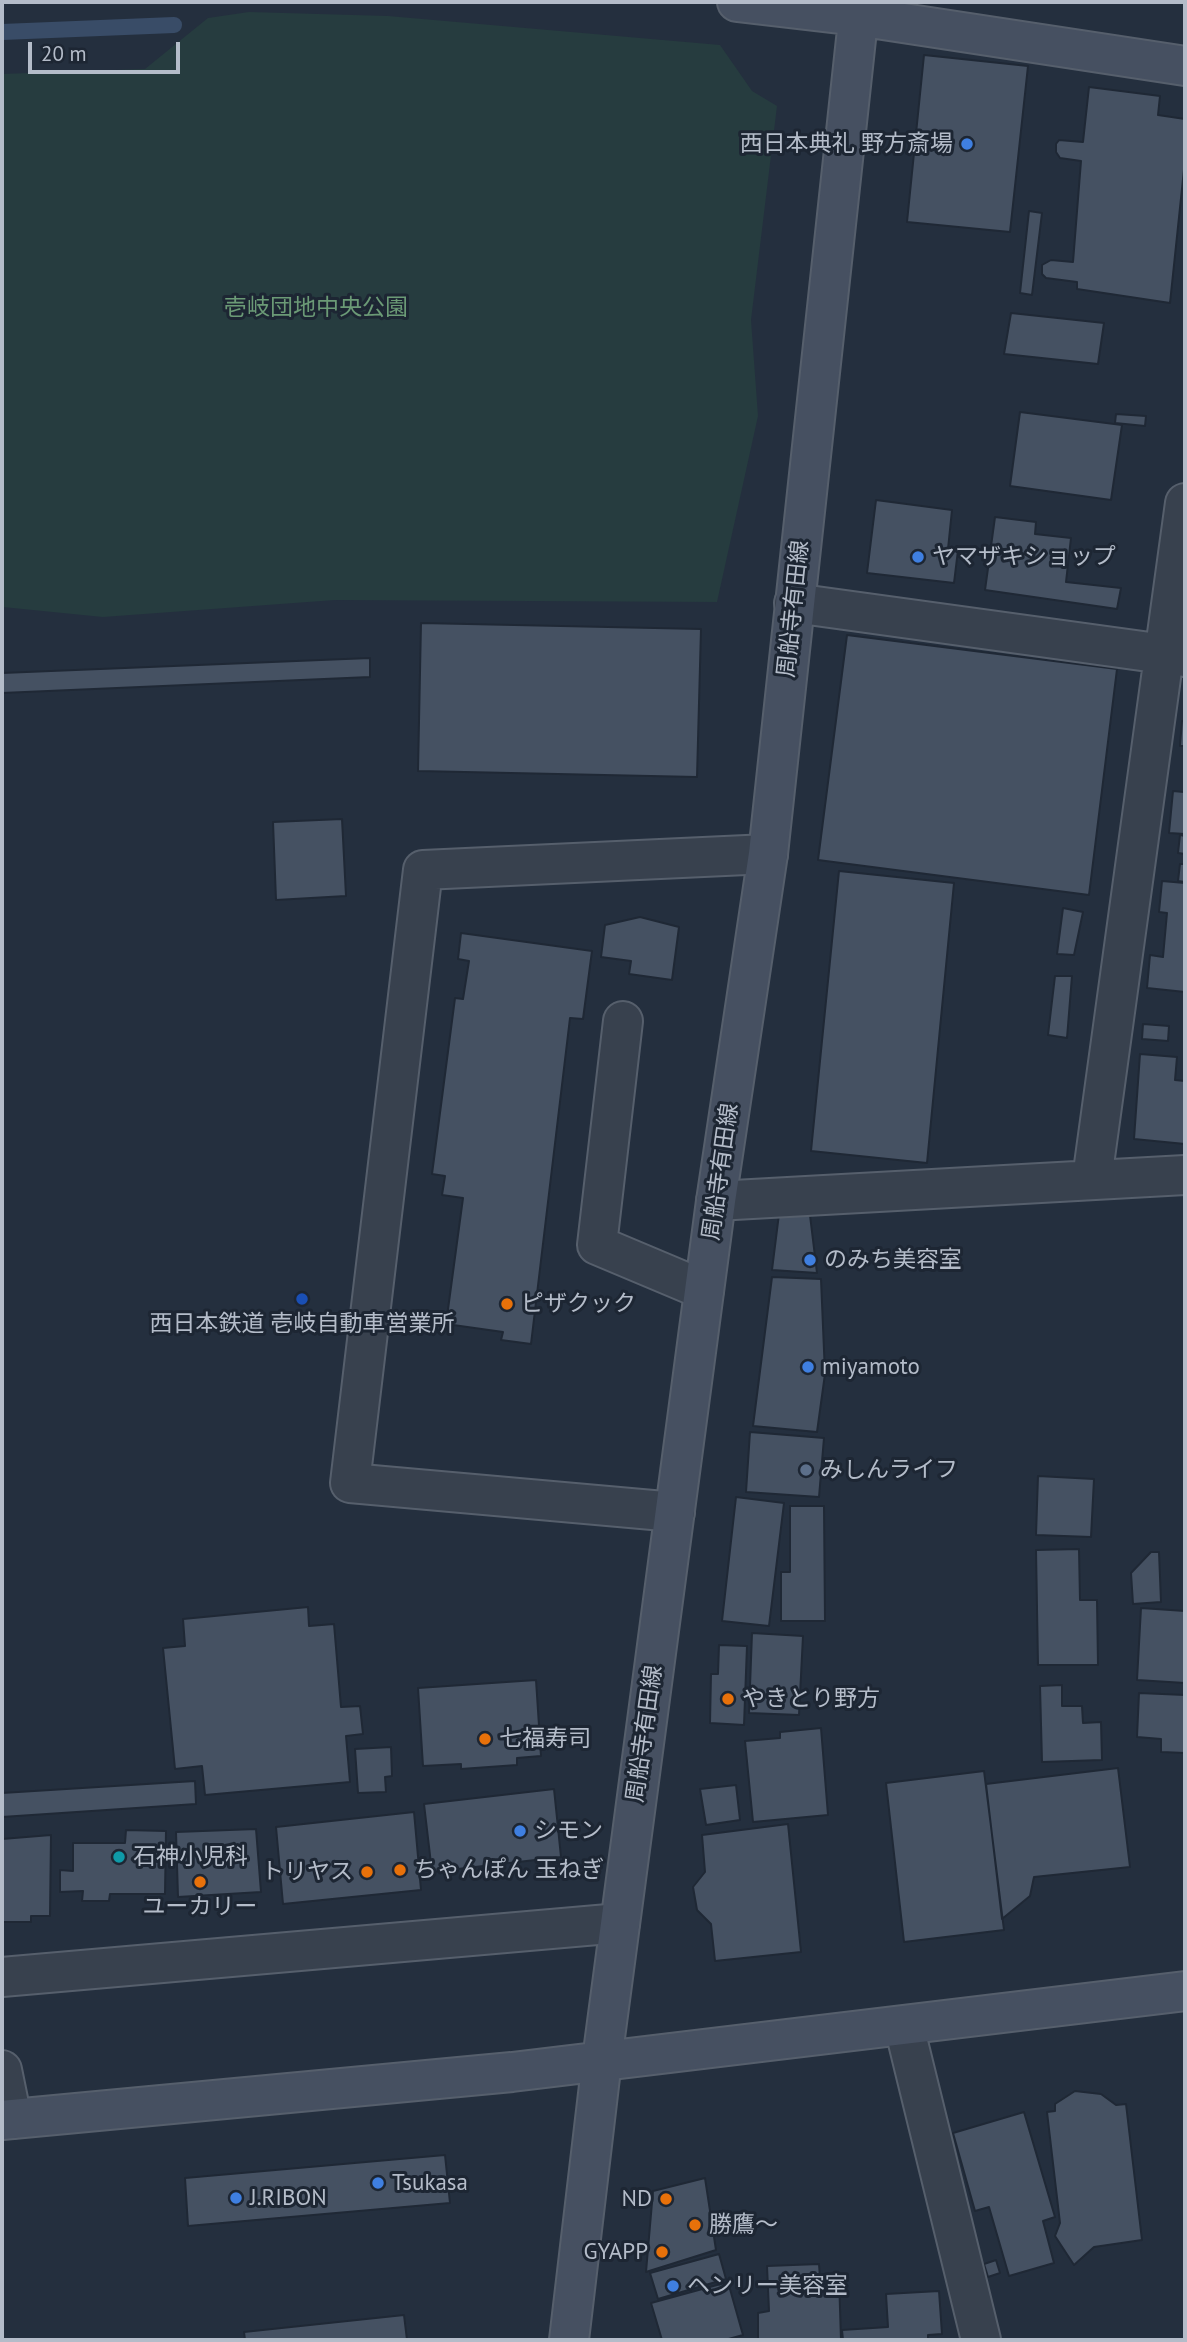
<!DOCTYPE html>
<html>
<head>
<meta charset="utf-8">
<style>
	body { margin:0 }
	#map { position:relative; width:1187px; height:2342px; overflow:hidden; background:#242f3e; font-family:"PT Sans",sans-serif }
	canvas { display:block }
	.frame { position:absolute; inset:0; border:4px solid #b4bcc9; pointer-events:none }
	.scale { position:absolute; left:28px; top:42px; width:152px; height:32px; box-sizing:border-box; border:4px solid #b4bcc9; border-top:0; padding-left:9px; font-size:21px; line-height:24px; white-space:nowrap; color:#b4bcc9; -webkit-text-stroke:5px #1d2633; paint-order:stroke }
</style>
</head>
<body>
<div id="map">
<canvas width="1187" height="2342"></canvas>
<div class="frame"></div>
<div class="scale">20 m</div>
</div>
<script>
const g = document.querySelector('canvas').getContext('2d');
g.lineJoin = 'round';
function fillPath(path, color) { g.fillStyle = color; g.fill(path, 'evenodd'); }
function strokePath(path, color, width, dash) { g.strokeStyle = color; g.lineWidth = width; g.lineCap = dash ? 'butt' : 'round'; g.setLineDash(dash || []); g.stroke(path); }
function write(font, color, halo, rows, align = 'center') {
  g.font = font + ' "PT Sans","Noto Sans JP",sans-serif'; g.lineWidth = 6; g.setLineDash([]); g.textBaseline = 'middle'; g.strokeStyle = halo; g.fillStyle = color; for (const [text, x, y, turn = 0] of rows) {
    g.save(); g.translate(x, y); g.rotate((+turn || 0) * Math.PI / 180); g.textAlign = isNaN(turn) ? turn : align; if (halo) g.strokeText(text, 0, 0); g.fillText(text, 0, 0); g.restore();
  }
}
fillPath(new Path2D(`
	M249 12 388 16 720 45 752 91 777 106 751 320 758 416 717 602 335 600 103 617 3 607 2 74 145 69 208 18Z`), '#263c3f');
strokePath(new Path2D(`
	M2 32 174 25`), '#394c67', 16);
const building = new Path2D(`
	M924 55 1028 66 1010 232 907 222Z
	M1089 87 1160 96 1158 115 1185 119V160L1170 303 1077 289V282L1046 278 1042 274V265L1051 260 1073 262 1081 161 1060 158 1056 152V144L1059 140 1083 142Z
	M1029 211 1042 213 1032 295 1020 293Z
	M1011 313 1104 323 1098 364 1004 354Z
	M1020 412 1122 425 1111 500 1010 486Z
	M1116 414 1146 416 1145 426 1115 423Z
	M876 500 952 510 948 549 958 550 954 583 867 573Z
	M995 517 1036 522 1035 534 1071 538 1066 582 1121 588 1117 609 985 590Z
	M421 623 701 629 697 777 418 771Z
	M847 635 1117 669 1089 895 818 860Z
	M370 658V677L2 693V673Z
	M1182 721H1185V746H1180Z
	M1185 778V834L1169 833 1173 791 1184 792Z
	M342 819 346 896 276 900 273 822Z
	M1180 835 1185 836V854L1178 853Z
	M1180 864H1185V882L1178 881Z
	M839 871 954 883 927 1163 811 1151Z
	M1162 881 1185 883V992L1147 988 1150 955 1163 957 1167 913 1159 912Z
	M1063 908 1083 912 1074 955 1057 954Z
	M640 917 679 927 672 980 629 974 631 961 601 957 605 925Z
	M461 933 592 951 583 1019 570 1018 531 1344 501 1340 503 1332 446 1324 463 1198 442 1195 445 1176 432 1174 455 998 463 999 469 961 458 959Z
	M1055 976H1072L1067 1038 1048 1035Z
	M1143 1024 1169 1026 1168 1041 1142 1039Z
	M1140 1054 1177 1057 1175 1080 1185 1081V1144L1134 1139Z
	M780 1206 809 1207 817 1273 772 1270Z
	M772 1277 821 1279 825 1374 817 1432 753 1426Z
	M750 1432 824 1438 819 1497 746 1492Z
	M1038 1476 1094 1479 1091 1537 1036 1535Z
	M736 1497 784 1503 769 1626 722 1621Z
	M790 1506H824L825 1621H781V1572H790Z
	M1079 1549 1080 1600H1097L1098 1665H1038L1036 1550Z
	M1151 1552H1159L1161 1602 1133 1604 1131 1573Z
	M308 1607 309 1626 334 1624 341 1707 360 1706 363 1734 346 1736 350 1782 205 1795 202 1766 175 1769 163 1648 185 1646 183 1619Z
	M1141 1608 1185 1611V1683L1137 1680Z
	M752 1633 803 1636 799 1715 749 1713Z
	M719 1645 747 1646 744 1725 710 1723 711 1674H718Z
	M536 1680 541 1756 517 1758V1765L461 1769V1764L423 1766 418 1688Z
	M1062 1685V1706H1082L1083 1723 1101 1722 1102 1760 1042 1762 1040 1686Z
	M1139 1693 1185 1695V1753L1161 1752V1739L1137 1737Z
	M821 1728 828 1815 753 1822 745 1741 780 1738V1732Z
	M391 1747 392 1776 385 1777 386 1792 358 1793 355 1749Z
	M1118 1768 1130 1867 1034 1877 1030 1896 1002 1919 986 1784Z
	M984 1771 1004 1930 904 1942 886 1783Z
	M195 1781 196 1804 2 1817V1793Z
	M736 1785 740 1820 706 1825 700 1789Z
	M554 1789 561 1857 432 1872 424 1804Z
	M414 1812 421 1890 283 1904 276 1827Z
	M788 1824 801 1952 715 1961 711 1924 697 1910 693 1887 705 1872 702 1835Z
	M256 1829 261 1892 178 1897 176 1832Z
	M126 1830 166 1831 165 1894H110L109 1901H82L83 1891 60 1892V1870L73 1871V1843H125Z
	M51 1835 50 1916H31V1922H2V1839Z
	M1075 2091 1101 2094 1116 2105 1126 2104 1142 2240 1094 2247 1074 2265 1055 2236 1060 2223 1047 2112 1055 2111V2104Z
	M1024 2112 1055 2217 1043 2221 1054 2263 1009 2276 989 2207 975 2211 953 2133Z
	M445 2155 450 2203 188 2226 185 2178Z
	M705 2178 716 2250 646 2272 653 2191Z
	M719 2254 726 2279 658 2299 650 2273Z
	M996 2260 1000 2273 988 2277 984 2264Z
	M819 2264 820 2278 839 2277 841 2340H758V2313L769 2311 767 2266Z
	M728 2282 743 2335 725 2340H662L651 2303Z
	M939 2291 942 2334 928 2335V2340H843L842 2330 888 2327 886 2294Z
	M404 2315 407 2340H245L244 2332Z`);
fillPath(building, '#455162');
strokePath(building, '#1f2835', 2);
const street = new Path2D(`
	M794 603 1185 657
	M623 1021 597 1245 704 1290
	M1092 1179 1185 503
	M716 1201 1185 1175
	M675 1512 350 1483 423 870 768 854
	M2 1977 620 1923
	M904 2026 981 2340
	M2 2070 12 2119`);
const secondary = new Path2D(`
	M737 2 857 16 1185 66
	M2 2120 512 2072 1185 1991
	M569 2340 602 2060 716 1201 768 854 860 2`);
strokePath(street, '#565f6c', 42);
strokePath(secondary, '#565f6c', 42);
strokePath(street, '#38414e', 38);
strokePath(secondary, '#465061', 38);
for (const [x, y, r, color] of [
	[967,144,7,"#3f7fe0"],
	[918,557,7,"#3f7fe0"],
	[810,1260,7,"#3f7fe0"],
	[302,1299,7,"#1a4fb4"],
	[507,1304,7,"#e8710a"],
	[808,1367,7,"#3f7fe0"],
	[806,1470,7,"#5c6f8a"],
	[728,1699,7,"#e8710a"],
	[485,1739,7,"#e8710a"],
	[520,1831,7,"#3f7fe0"],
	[119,1857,7,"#0f9aa8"],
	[400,1870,7,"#e8710a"],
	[367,1872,7,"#e8710a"],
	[200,1882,7,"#e8710a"],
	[378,2183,7,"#3f7fe0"],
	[236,2198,7,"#3f7fe0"],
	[666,2199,7,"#e8710a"],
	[695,2225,7,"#e8710a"],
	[662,2252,7,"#e8710a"],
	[673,2286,7,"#3f7fe0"]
]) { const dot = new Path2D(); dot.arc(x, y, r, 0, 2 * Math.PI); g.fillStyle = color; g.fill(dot); strokePath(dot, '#1d2633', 2.5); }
write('23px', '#b4bcc9', '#1d2633', [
	["西日本典礼 野方斎場",953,144,"right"],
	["ヤマザキショップ",932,557],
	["のみち美容室",824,1260],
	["ピザクック",521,1304],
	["西日本鉄道 壱岐自動車営業所",302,1324,"center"],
	["miyamoto",822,1367],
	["みしんライフ",820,1470],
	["やきとり野方",742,1699],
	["七福寿司",499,1739],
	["シモン",534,1831],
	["石神小児科",133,1857],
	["ちゃんぽん 玉ねぎ",414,1870],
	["トリヤス",353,1872,"right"],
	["ユーカリー",200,1907,"center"],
	["Tsukasa",392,2183],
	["J.RIBON",250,2198],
	["ND",652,2199,"right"],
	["勝鷹～",709,2225],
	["GYAPP",648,2252,"right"],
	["ヘンリー美容室",687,2286]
], 'left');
write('23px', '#6b9a76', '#1d2633', [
	["壱岐団地中央公園",316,308]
]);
write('23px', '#b4bcc9', '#1d2633', [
	["周船寺有田線",794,609,-84],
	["周船寺有田線",721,1172,-82],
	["周船寺有田線",645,1734,-82]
]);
</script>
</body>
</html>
